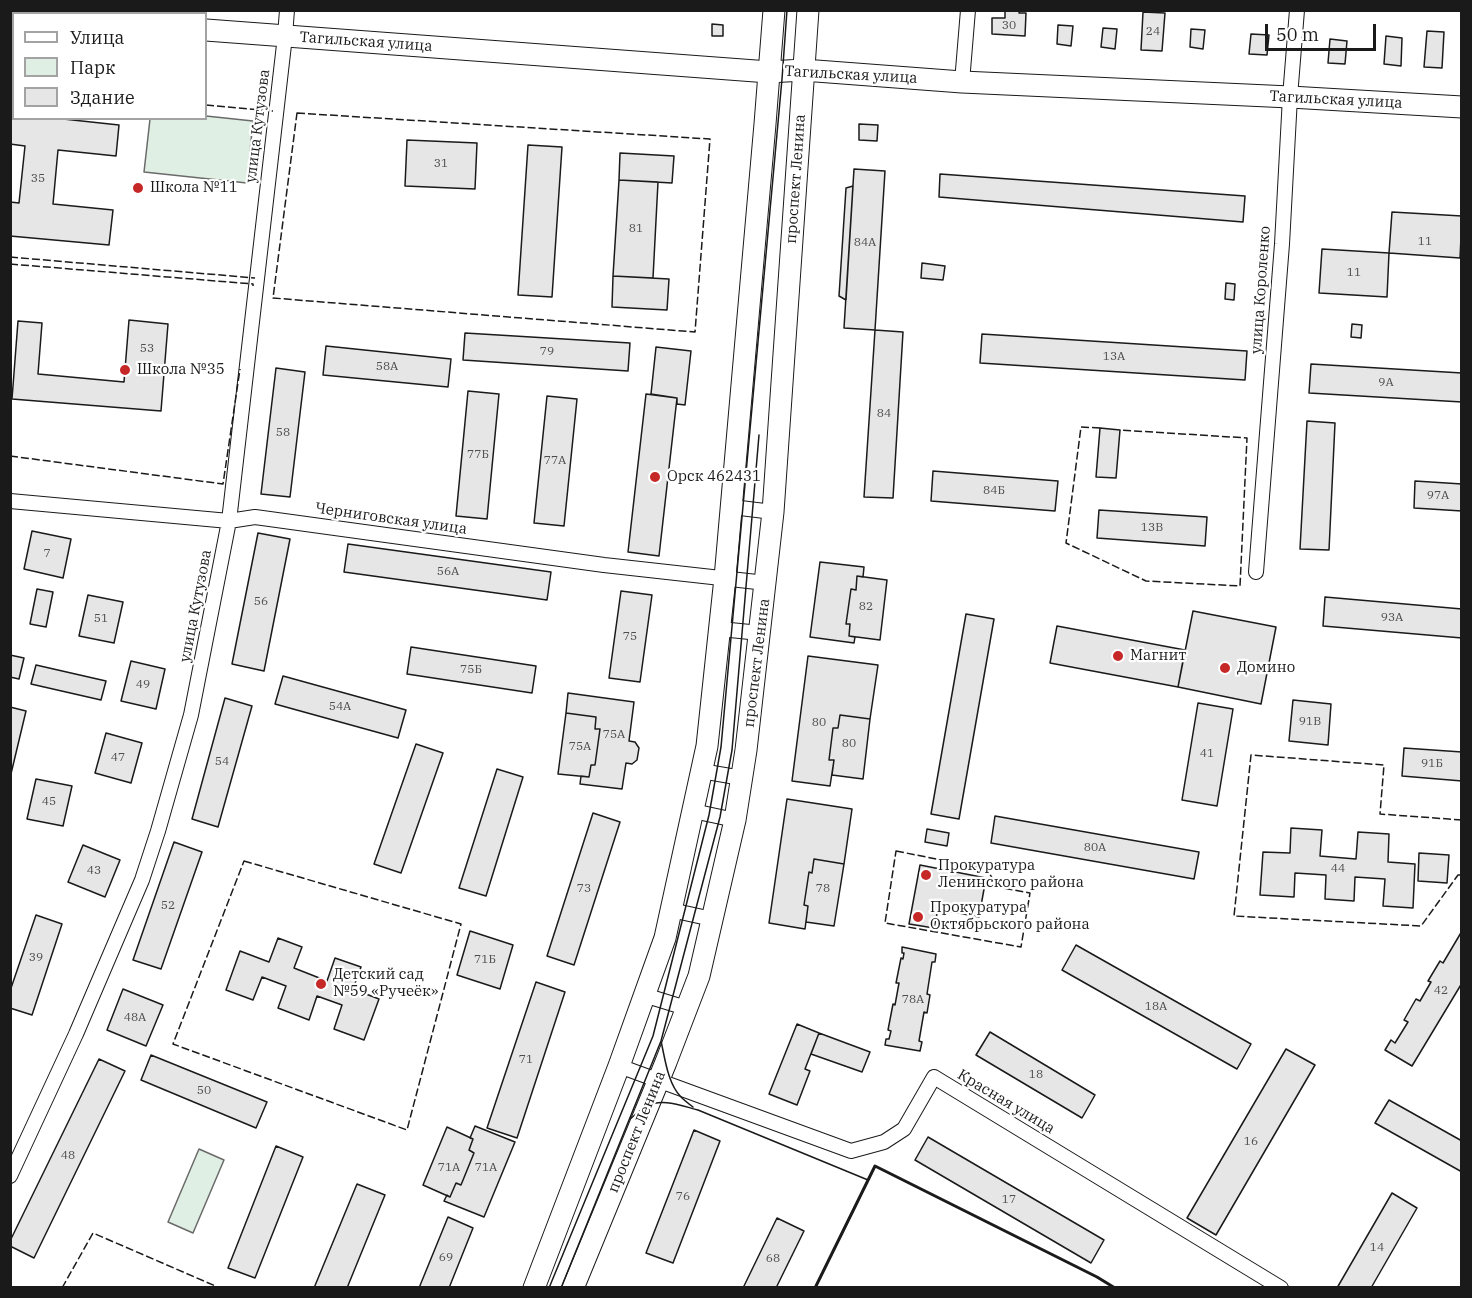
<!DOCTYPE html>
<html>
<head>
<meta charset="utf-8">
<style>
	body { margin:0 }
	#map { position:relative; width:1472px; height:1298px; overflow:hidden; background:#fff; font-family:"IBM Plex Serif",serif }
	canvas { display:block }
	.frame { position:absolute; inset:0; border:12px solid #1a1a1a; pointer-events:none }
	.legend { position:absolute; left:12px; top:12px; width:195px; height:108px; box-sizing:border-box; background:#fff; border:2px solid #a3a3a3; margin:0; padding:8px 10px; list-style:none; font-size:18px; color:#1a1a1a }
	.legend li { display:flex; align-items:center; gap:12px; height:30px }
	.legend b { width:30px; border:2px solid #a3a3a3 }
	.scale { position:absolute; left:1265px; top:24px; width:111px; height:27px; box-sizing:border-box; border:3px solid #1a1a1a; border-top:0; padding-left:8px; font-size:18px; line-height:21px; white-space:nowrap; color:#1a1a1a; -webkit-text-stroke:4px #fff; paint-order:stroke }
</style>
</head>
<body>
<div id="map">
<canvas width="1472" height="1298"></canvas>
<div class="frame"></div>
<ul class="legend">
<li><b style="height:8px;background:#fff"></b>Улица</li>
<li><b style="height:16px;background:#e0efe3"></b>Парк</li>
<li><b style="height:16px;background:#e6e6e6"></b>Здание</li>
</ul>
<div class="scale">50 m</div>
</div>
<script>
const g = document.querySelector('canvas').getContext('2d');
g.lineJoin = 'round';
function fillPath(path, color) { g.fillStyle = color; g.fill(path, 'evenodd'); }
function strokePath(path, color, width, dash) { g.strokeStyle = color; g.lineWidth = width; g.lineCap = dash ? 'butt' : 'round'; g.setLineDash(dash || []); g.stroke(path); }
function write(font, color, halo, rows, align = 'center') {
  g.font = font + ' "IBM Plex Serif",serif'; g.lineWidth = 4.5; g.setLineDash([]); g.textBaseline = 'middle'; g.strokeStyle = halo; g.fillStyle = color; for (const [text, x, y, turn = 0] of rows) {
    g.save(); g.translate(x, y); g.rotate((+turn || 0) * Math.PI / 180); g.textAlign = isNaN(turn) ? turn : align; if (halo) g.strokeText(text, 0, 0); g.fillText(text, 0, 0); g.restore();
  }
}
const green = new Path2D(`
	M206 116 253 121 247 183 144 172 150 119 206 118Z
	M199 1149 224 1160 193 1233 168 1222Z`);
fillPath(green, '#e0efe3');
strokePath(green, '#6a6a6a', 1.5);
const building = new Path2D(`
	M1005 10H1020L1019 13H1026L1025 36 992 34V18H1005Z
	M1143 12 1165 13 1162 51 1141 50Z
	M712 24 723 25V36H712Z
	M1058 25 1073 26 1071 46 1057 44Z
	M1103 28 1117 29 1115 49 1101 47Z
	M1191 29 1205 30 1203 49 1190 47Z
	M1427 31 1444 32 1442 68 1424 67Z
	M1251 34 1269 35 1267 55 1249 54Z
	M1386 36 1402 38 1401 66 1384 64Z
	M1330 39 1347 41 1345 64 1328 63Z
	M10 114H14V118H54L119 125 116 156 58 150 53 204 113 210 109 245 10 236V202L19 203 25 146 10 144Z
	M859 124 878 125 877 141 859 140Z
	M407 140 477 143 475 189 405 186Z
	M528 145 562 147 552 297 518 295Z
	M620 153 674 156 672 183 619 180Z
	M854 169 885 171 875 330 844 328Z
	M940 174 1245 196 1243 222 939 197Z
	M619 180 658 182 653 278 613 276Z
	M853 186 846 300 839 296 846 188Z
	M1392 212 1462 216 1460 258 1389 253Z
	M1322 249 1389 253 1387 297 1319 293Z
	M922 263 945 266 943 280 921 278Z
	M613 276 669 279 667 310 612 307Z
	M1226 283 1235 284 1234 300 1225 299Z
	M129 320 168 324 161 411 12 399 18 321 42 323 38 374 124 382Z
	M1352 324 1362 325 1361 338 1351 337Z
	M875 330 903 332 893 498 864 497Z
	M465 333 630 343 628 371 463 360Z
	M982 334 1247 351 1245 380 980 363Z
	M326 346 451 359 448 387 323 375Z
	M656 347 691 351 685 405 677 404V398L651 394Z
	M1311 364 1462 373V402L1309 393Z
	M276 368 305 372 290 497 261 494Z
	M468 391 499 394 487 519 456 516Z
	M646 394 677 398 659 556 628 552Z
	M547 396 577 399 564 526 534 523Z
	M1307 421 1335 423 1329 550 1300 549Z
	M1100 428 1120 430 1116 478 1096 477Z
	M933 471 1058 481 1055 511 931 501Z
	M1415 481 1462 484V511L1414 508Z
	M1099 510 1207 517 1205 546 1097 538Z
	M32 531 71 539 63 578 24 569Z
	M258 533 290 539 264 671 232 664Z
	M348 544 551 572 547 600 344 572Z
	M820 562 864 567 863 577 857 576 856 590 851 589 846 624H850L849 636 855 637 854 643 810 637Z
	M857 576 887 580 880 640 849 636 850 624H846L851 589 856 590Z
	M37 589 53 592 46 627 30 624Z
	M621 591 652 595 640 682 609 678Z
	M88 595 123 602 114 643 79 636Z
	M1325 597 1462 609V638L1323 626Z
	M1193 611 1276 627 1261 704 1178 687Z
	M966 614 994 619 959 819 931 814Z
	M1057 626 1185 650 1178 687 1050 663Z
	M411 647 536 666 532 693 407 674Z
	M10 655 24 658 19 679 10 677Z
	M808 656 878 665 870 719 840 715 838 728H833L829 760H834L830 786 792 781Z
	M131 661 165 669 156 709 121 701Z
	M36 665 106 681 101 700 31 684Z
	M283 676 406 710 398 738 275 704Z
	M568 693 634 702 629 741 635 742 639 748 637 760 632 764 626 763 622 789 580 784 581 776 589 777 591 765H595L600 729H595L596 717 566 713Z
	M225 698 252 706 218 827 192 819Z
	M1293 700 1331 704 1328 745 1289 741Z
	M1198 703 1233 709 1217 806 1182 800Z
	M10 707 26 711 10 778Z
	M566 713 596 717 595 729H600L595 765H591L589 777 558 774Z
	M840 715 870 719 863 779 832 775 834 760H829L833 728H838Z
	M106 733 142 743 131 783 95 773Z
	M416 744 443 753 401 873 374 864Z
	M1404 748 1462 752V781L1402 776Z
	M497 769 523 777 486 896 459 888Z
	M36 779 72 786 63 826 27 819Z
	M787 799 852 809 844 864 814 859 812 873 809 872 804 905 808 906 805 929 769 923Z
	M593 813 620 822 574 965 547 956Z
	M995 816 1199 852 1194 879 991 843Z
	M1291 828 1322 830 1320 856 1356 859 1358 832 1389 834 1388 862 1415 864 1413 908 1383 906 1385 879 1355 877 1354 901 1325 899 1326 875 1295 873 1294 897 1260 895 1263 852 1290 853Z
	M927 829 949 833 947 846 925 842Z
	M174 842 202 852 161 969 133 960Z
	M83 845 120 860 105 897 68 882Z
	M1419 853 1449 855 1447 883 1418 881Z
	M814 859 844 864 834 926 806 922 808 906 804 905 809 872 812 873Z
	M920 865 986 878 979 917 938 909 934 928 909 924Z
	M36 915 62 924 32 1015 10 1008V991Z
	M470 931 513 945 500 989 457 975Z
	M1462 931V983L1412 1066 1385 1050 1391 1040 1395 1043 1408 1022 1404 1020 1416 999 1420 1001 1431 982 1428 981 1440 961 1443 963Z
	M278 938 302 947 294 968 327 981 335 958 361 967 353 989 379 999 364 1040 334 1029 342 1005 317 996 309 1020 278 1008 286 986 262 977 253 1000 226 990 240 951 269 962Z
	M1076 945 1251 1044 1237 1069 1062 970Z
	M902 947 936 954 935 962H932L927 994 930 995 927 1013 924 1012 919 1041 922 1042 920 1051 885 1045 886 1039H889L891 1031 888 1030 893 1004 895 1005 899 983H896L901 958 903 959 904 953H902Z
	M536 982 565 992 517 1138 487 1128Z
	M123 989 163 1005 146 1046 107 1030Z
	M797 1024 819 1033 805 1069 810 1071 797 1105 769 1094Z
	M990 1032 1095 1095 1082 1118 976 1055Z
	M819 1033 870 1052 862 1072 811 1054Z
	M1286 1049 1315 1065 1216 1235 1187 1218Z
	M151 1055 267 1102 256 1128 141 1080Z
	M99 1059 125 1071 34 1258 10 1246V1241Z
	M1389 1100 1462 1141V1172L1375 1123Z
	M475 1126 515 1142 484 1217 444 1201 447 1195 450 1197 456 1183 461 1185 474 1153 469 1150 473 1139 470 1138Z
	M447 1127 473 1139 469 1150 474 1153 461 1185 456 1183 450 1197 423 1185Z
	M694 1130 720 1141 673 1263 646 1253Z
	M928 1137 1104 1240 1091 1263 915 1160Z
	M276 1146 303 1157 255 1278 228 1268Z
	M357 1184 385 1195 347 1288H314Z
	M1392 1193 1417 1208 1371 1288H1337Z
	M448 1217 473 1228 449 1288H419Z
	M777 1218 804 1231 776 1288H743Z`);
fillPath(building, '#e6e6e6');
strokePath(building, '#1a1a1a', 1.5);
const street = new Path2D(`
	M962 82 968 10
	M10 501 229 521 255 517 604 565 766 583
	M732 507 773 512
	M1256 572 1282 244 1290 97 1297 10
	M720 629 760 633
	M701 771 742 778
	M693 811 735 820
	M671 910 712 919
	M644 995 686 1008
	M619 1066 851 1151 884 1142 904 1129 934 1077 1281 1288
	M10 1176 76 1034 142 880 158 831 191 715 229 521 285 36 287 10`);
const primary = new Path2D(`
	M10 16H14
	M206 30 769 72 803 70 962 82 1290 97 1462 107
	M534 1288 619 1066 665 938 707 746 725 578 765 124 774 10
	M573 1288 666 1062 699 976 735 820 746 750 773 512 808 10`);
strokePath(street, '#1a1a1a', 16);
strokePath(primary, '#1a1a1a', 23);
strokePath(street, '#fff', 14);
strokePath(primary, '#fff', 21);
strokePath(new Path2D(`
	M661 1041C665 1059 668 1084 681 1097 685 1101 689 1104 693 1107
	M630 1119C635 1115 640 1110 646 1107 661 1097 682 1106 698 1110L868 1180
	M549 1288 653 1036 709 815 721 747 782 79 787 10
	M561 1288 661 1041 720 817 732 750 759 435`), '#1a1a1a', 1.5);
strokePath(new Path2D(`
	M10 88H14
	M206 105 273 111
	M297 113 710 139 695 332 273 298Z
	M10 257 255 278
	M10 264 253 284V286
	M1100 428 1081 427 1066 543 1146 581 1240 586 1247 438 1120 430
	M10 456 223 484 240 369
	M1462 820 1380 814 1384 765 1251 755 1234 916 1421 926 1458 875H1462
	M896 851 987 869 997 887 1030 893 1021 947 885 923Z
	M244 861 461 924 407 1130 173 1044Z
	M62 1288 93 1233 220 1288`), '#1a1a1a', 1.5, [8, 3]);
strokePath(new Path2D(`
	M815 1288 875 1166 1097 1277 1115 1288`), '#1a1a1a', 3);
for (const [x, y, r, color] of [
	[138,188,6,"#c62828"],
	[125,370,6,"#c62828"],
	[655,477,6,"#c62828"],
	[1118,656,6,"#c62828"],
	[1225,668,6,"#c62828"],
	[926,875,6,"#c62828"],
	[918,917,6,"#c62828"],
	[321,984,6,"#c62828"]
]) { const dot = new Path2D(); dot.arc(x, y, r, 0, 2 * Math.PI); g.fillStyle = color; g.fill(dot); strokePath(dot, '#fff', 2); }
write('12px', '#4d4d4d', null, [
	["30",1009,26],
	["24",1153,32],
	["31",441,164],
	["35",38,179],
	["81",636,229],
	["11",1425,242],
	["84А",865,243],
	["11",1354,273],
	["53",147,349],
	["79",547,352],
	["13А",1114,357],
	["58А",387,367],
	["9А",1386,383],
	["84",884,414],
	["58",283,433],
	["77Б",478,455],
	["77А",555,461],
	["84Б",994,491],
	["97А",1438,496],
	["13В",1152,528],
	["7",47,554],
	["56А",448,572],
	["56",261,602],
	["82",866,607],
	["93А",1392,618],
	["51",101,619],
	["75",630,637],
	["75Б",471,670],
	["49",143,685],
	["54А",340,707],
	["91В",1310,722],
	["80",819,723],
	["75А",614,735],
	["80",849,744],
	["75А",580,747],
	["41",1207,754],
	["47",118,758],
	["54",222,762],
	["91Б",1432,764],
	["45",49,802],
	["80А",1095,848],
	["44",1338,869],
	["43",94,871],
	["73",584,889],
	["78",823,889],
	["52",168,906],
	["39",36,958],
	["71Б",485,960],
	["42",1441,991],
	["78А",913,1000],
	["18А",1156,1007],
	["48А",135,1018],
	["71",526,1060],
	["18",1036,1075],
	["50",204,1091],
	["16",1251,1142],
	["48",68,1156],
	["71А",449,1168],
	["71А",486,1168],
	["76",683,1197],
	["17",1009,1200],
	["14",1377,1248],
	["69",446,1258],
	["68",773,1259]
]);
write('15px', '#1a1a1a', '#fff', [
	["Тагильская улица",366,42,4],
	["Тагильская улица",851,75,3],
	["Тагильская улица",1336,100,3],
	["улица Кутузова",258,126,-83],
	["проспект Ленина",796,179,-86],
	["улица Короленко",1261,290,-86],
	["Черниговская улица",391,519,8],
	["улица Кутузова",196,606,-79],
	["проспект Ленина",757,663,-83],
	["Красная улица",1006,1102,31],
	["проспект Ленина",637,1132,-68]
]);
write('15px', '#1a1a1a', '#fff', [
	["Школа №11",150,188],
	["Школа №35",137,370],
	["Орск 462431",667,477],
	["Магнит",1130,656],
	["Домино",1237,668],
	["Прокуратура",938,866],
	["Ленинского района",938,883],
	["Прокуратура",930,908],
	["Октябрьского района",930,925],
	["Детский сад",333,975],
	["№59 «Ручеёк»",333,992]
], 'left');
</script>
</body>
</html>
